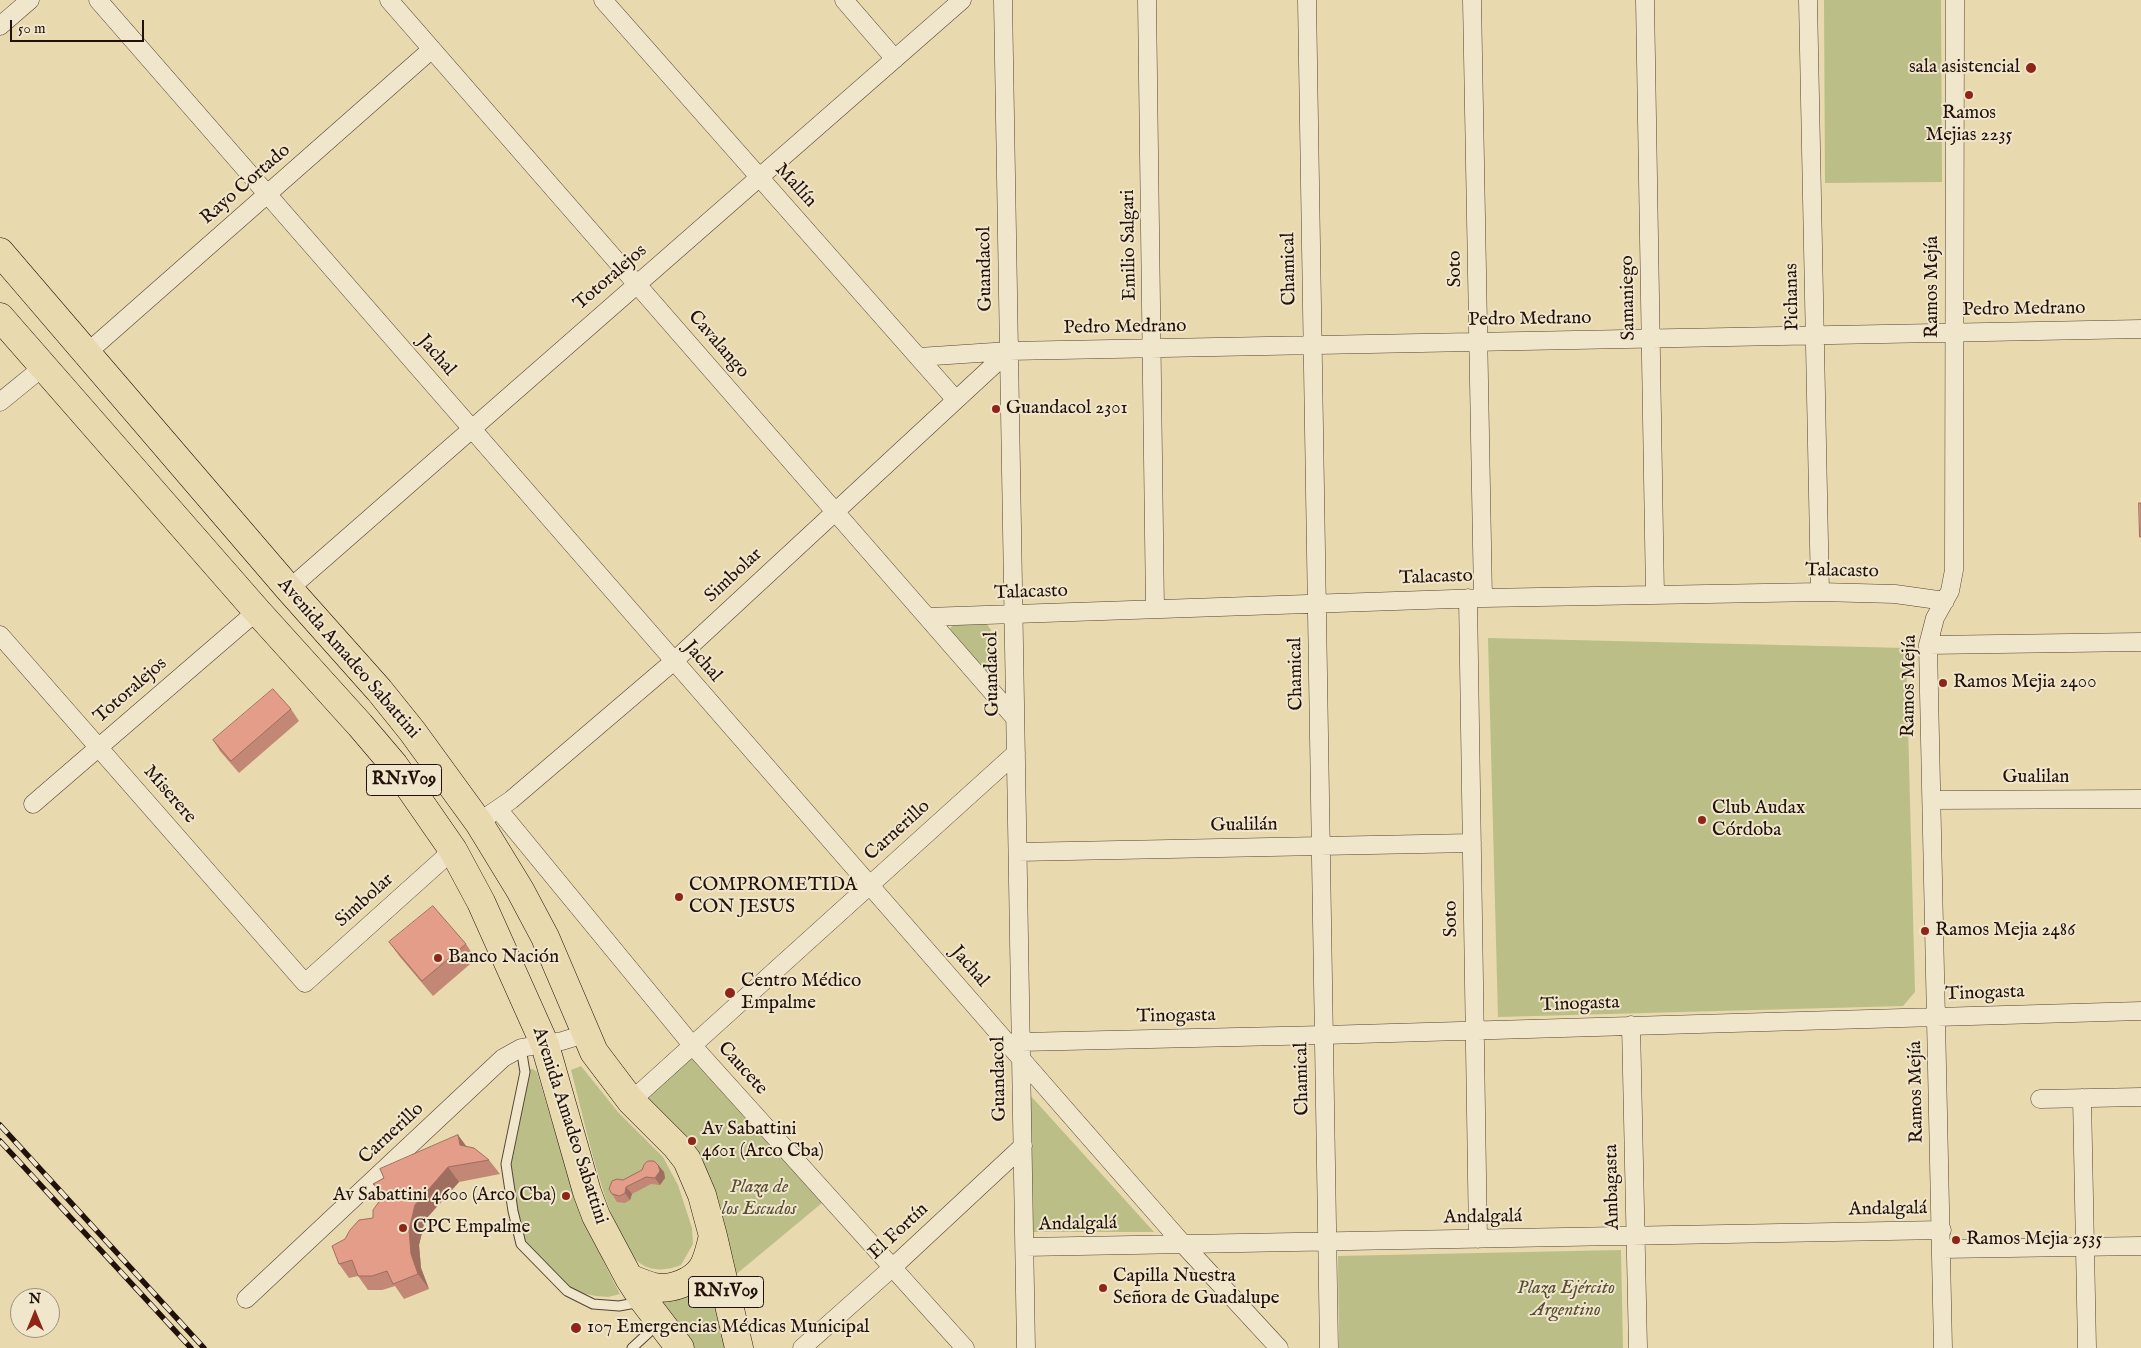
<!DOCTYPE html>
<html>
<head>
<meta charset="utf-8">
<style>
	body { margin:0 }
	#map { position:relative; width:2141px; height:1348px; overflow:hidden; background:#e8d9af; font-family:"IM FELL English",serif }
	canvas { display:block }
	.north { position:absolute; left:10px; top:1288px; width:50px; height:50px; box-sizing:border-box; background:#f0e6cb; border:1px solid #9e917e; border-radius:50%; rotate:0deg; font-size:14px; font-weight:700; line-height:20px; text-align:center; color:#22110b }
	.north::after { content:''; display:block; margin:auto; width:18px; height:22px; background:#8f2418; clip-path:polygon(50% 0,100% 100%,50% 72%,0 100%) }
	.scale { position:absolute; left:10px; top:20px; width:134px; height:22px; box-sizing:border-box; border:2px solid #22110b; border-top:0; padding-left:6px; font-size:15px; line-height:18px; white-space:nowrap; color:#22110b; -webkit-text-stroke:4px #f0e6cb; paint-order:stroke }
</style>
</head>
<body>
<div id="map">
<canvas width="2141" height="1348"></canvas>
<div class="north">N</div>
<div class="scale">50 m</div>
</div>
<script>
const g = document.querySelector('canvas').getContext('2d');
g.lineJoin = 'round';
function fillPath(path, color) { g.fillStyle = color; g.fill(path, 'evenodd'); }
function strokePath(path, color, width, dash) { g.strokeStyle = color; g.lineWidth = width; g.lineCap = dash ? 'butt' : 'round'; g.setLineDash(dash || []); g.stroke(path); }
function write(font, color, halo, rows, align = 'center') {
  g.font = font + ' "IM FELL English",serif'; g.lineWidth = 4; g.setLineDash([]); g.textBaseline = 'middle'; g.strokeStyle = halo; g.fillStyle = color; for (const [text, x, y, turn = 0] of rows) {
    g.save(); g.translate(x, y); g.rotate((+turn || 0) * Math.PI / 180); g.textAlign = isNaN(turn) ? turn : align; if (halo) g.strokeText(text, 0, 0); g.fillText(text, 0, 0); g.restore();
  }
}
fillPath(new Path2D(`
	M1824 0H1941L1942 182 1825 183Z
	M986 623 991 630 994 675 990 680 948 631 954 624Z
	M1488 638 1906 648 1915 992 1903 1006 1498 1017Z
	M691 1058 822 1203 734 1276 644 1101Z
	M581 1066 618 1112 663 1157 678 1185 692 1228 693 1244 681 1265C668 1270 654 1272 641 1264 609 1242 582 1110 571 1070Z
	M528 1069H533L537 1072C560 1151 581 1221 620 1294L608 1297 596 1296 567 1290 521 1244 506 1164Z
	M1029 1094 1154 1232H1033Z
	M1621 1250 1623 1348H1339L1338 1256Z
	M711 1278 729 1348H693L660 1302 678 1297Z`), '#bbbe87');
const service = new Path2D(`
	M521 1048 525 1072 506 1164 513 1211 521 1244 567 1291 593 1304 619 1306 641 1302
	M632 1348 658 1324`);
const minor = new Path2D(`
	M98 0 1064 1108 1183 1244 1279 1348
	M389 0 1015 718
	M603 0 956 400
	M844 0 895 59
	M1003 0 1026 1348
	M1147 0 1155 609
	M1307 0 1329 1348
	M1472 0 1483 598
	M1645 0 1655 595
	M1808 0 1820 592
	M0 26 30 0
	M88 352 432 49
	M919 357 1009 351 2141 329
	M0 402 43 367
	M289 589 962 0
	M1468 598 1478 1239
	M927 617 1483 598 1820 592 1895 594 1945 601
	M0 635 305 983 453 850
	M1928 645 2141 642
	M1932 800 2141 799
	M33 804 257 611
	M498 809 692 1045 965 1348
	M489 815 511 800 674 661 1009 351
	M1018 852 1472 843
	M1631 1025 1638 1348
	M1021 1042 1324 1035 2141 1011
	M2082 1098 2087 1348
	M2040 1099 2141 1097
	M631 1101 1016 753
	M1025 1247 1942 1230
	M1942 1249 2141 1246
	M246 1299 503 1058 521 1048 562 1041 585 1034
	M802 1348 893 1267 1023 1146
	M1943 1348 1928 645 1935 618 1950 591 1954 570 1955 0`);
const primary = new Path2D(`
	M0 252 289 589 379 690 412 731 479 823 520 890 545 937 594 1052 631 1101 676 1146 687 1160 702 1195 713 1236 739 1348
	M0 317 257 611 360 725 394 765 453 850 481 902 545 1045 587 1192 596 1216 629 1278 644 1301 680 1348
	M629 1278C637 1281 646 1285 654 1287 663 1289 673 1287 681 1284 706 1274 707 1259 713 1236`);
strokePath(service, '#544334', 11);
strokePath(minor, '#544334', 19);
strokePath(primary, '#22110b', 29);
strokePath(service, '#f0e6cb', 9);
strokePath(minor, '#f0e6cb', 18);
strokePath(primary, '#e8d9af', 28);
const rail = new Path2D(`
	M0 1125 204 1348
	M0 1141 191 1348`);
strokePath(rail, '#22110b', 5.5);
strokePath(rail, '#f0e6cb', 4, [11]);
fillPath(new Path2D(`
	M291 709 299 721 239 773 220 751 213 740Z
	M389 942 466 944 476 959 433 996 400 957Z
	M458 1135 466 1146 489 1160 500 1174 459 1182 425 1220 419 1245 421 1268 429 1289 404 1299 395 1286 382 1290H368L358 1276 349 1278 339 1264 345 1239 373 1218 382 1197 373 1184Z
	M658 1165 664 1172 665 1178 660 1185 651 1184 632 1194 630 1200 625 1203 617 1202 612 1194 623 1180 642 1170Z`), '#c38775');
fillPath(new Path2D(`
	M458 1135 469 1150 460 1145Z
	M658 1165 664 1172 665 1178 660 1185 655 1178Z
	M448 1167 459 1182 425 1220 419 1245 421 1268 429 1289 418 1274 411 1254 409 1230 415 1205Z
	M626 1187 632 1194 630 1200 625 1193Z`), '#9f6e5f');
const building = new Path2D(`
	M2139 503H2141V537H2140Z
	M273 689 291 709 231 761 213 740Z
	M433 906 466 944 422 981 389 942Z
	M458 1135 460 1145 474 1148 489 1160 448 1167 415 1205 409 1230 411 1254 418 1274 393 1284 387 1271 372 1276H358L352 1260 339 1264 332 1246 345 1239 350 1230 359 1220 373 1218V1210L386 1192 373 1184 384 1178 380 1169Z
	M648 1161H654L658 1165 660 1171 655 1178 646 1177 626 1187 625 1193 620 1196 612 1194 609 1189 612 1181 617 1179 623 1180 642 1170 644 1165Z`);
fillPath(building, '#e39d88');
strokePath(building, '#9f6e5f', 1);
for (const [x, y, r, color] of [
	[2031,68,6,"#8f2418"],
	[1969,95,5,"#8f2418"],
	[996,409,5,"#8f2418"],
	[1943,683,5,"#8f2418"],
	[1702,820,5,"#8f2418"],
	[679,897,5,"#8f2418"],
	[1925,931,5,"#8f2418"],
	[438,958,5,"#8f2418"],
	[730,993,6,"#8f2418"],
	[692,1141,5,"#8f2418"],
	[566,1196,5,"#8f2418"],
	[403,1228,5,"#8f2418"],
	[1956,1240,5,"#8f2418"],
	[1103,1288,5,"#8f2418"],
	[576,1328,6,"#8f2418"]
]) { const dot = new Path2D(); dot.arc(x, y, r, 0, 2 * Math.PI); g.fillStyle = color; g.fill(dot); strokePath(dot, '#f0e6cb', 2); }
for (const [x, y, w] of [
	[404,780,75],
	[726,1292,75]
]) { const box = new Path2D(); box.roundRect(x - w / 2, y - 15.5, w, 31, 4); g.fillStyle = '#f0e6cb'; g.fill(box); strokePath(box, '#22110b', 1); }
write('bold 18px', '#22110b', null, [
	["RN1V09",404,780],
	["RN1V09",726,1292]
]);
write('19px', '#22110b', '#f0e6cb', [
	["sala asistencial",2020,68,"right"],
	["Ramos",1969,114,"center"],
	["Mejias 2235",1969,136,"center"],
	["Guandacol 2301",1006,409],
	["Ramos Mejia 2400",1953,683],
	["Club Audax",1712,809],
	["Córdoba",1712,831],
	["COMPROMETIDA",689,886],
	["CON JESUS",689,908],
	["Ramos Mejia 2486",1935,931],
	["Banco Nación",448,958],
	["Centro Médico",741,982],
	["Empalme",741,1004],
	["Av Sabattini",702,1130],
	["4601 (Arco Cba)",702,1152],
	["Av Sabattini 4600 (Arco Cba)",556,1196,"right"],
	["CPC Empalme",413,1228],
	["Ramos Mejia 2535",1966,1240],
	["Capilla Nuestra",1113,1277],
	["Señora de Guadalupe",1113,1299],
	["107 Emergencias Médicas Municipal",587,1328]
], 'left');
write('19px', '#22110b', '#f0e6cb', [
	["Rayo Cortado",246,185,-41],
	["Mallín",795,186,48],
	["Emilio Salgari",1130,245,-91],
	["Guandacol",986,269,-91],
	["Chamical",1290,269,-91],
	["Soto",1456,269,-91],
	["Totoralejos",611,278,-41],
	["Ramos Mejía",1933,287,-90],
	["Pichanas",1793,297,-91],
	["Samaniego",1629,298,-91],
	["Pedro Medrano",2024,310,-1],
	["Pedro Medrano",1530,320,-1],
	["Pedro Medrano",1125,328,-1],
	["Cavalango",718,345,49],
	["Jachal",436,356,49],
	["Talacasto",1842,572,1],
	["Simbolar",734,576,-43],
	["Talacasto",1436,578,-2],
	["Talacasto",1031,593,-2],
	["Avenida Amadeo Sabattini",348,659,49],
	["Jachal",702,662,49],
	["Guandacol",993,674,-91],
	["Chamical",1297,674,-91],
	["Ramos Mejía",1910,686,-89],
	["Totoralejos",131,691,-41],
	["Gualilan",2036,778],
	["Miserere",169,795,49],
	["Gualilán",1244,826,-1],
	["Carnerillo",898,831,-42],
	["Simbolar",365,901,-42],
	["Soto",1452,919,-91],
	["Jachal",969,967,49],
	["Tinogasta",1985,994,-2],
	["Tinogasta",1580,1005,-2],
	["Tinogasta",1176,1017,-1],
	["Caucete",742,1069,48],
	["Guandacol",1000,1079,-91],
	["Chamical",1303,1079,-91],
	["Ramos Mejía",1917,1092,-91],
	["Avenida Amadeo Sabattini",569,1126,72],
	["Carnerillo",392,1134,-43],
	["Ambagasta",1613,1187,-91],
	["Andalgalá",1888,1210,-1],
	["Andalgalá",1483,1218,-1],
	["Andalgalá",1078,1225,-1],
	["El Fortín",899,1232,-43]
]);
write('italic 19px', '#584e36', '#f0e6cb', [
	["Plaza de",759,1188],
	["los Escudos",759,1210],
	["Plaza Ejército",1566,1289],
	["Argentino",1566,1311]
]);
</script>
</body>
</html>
